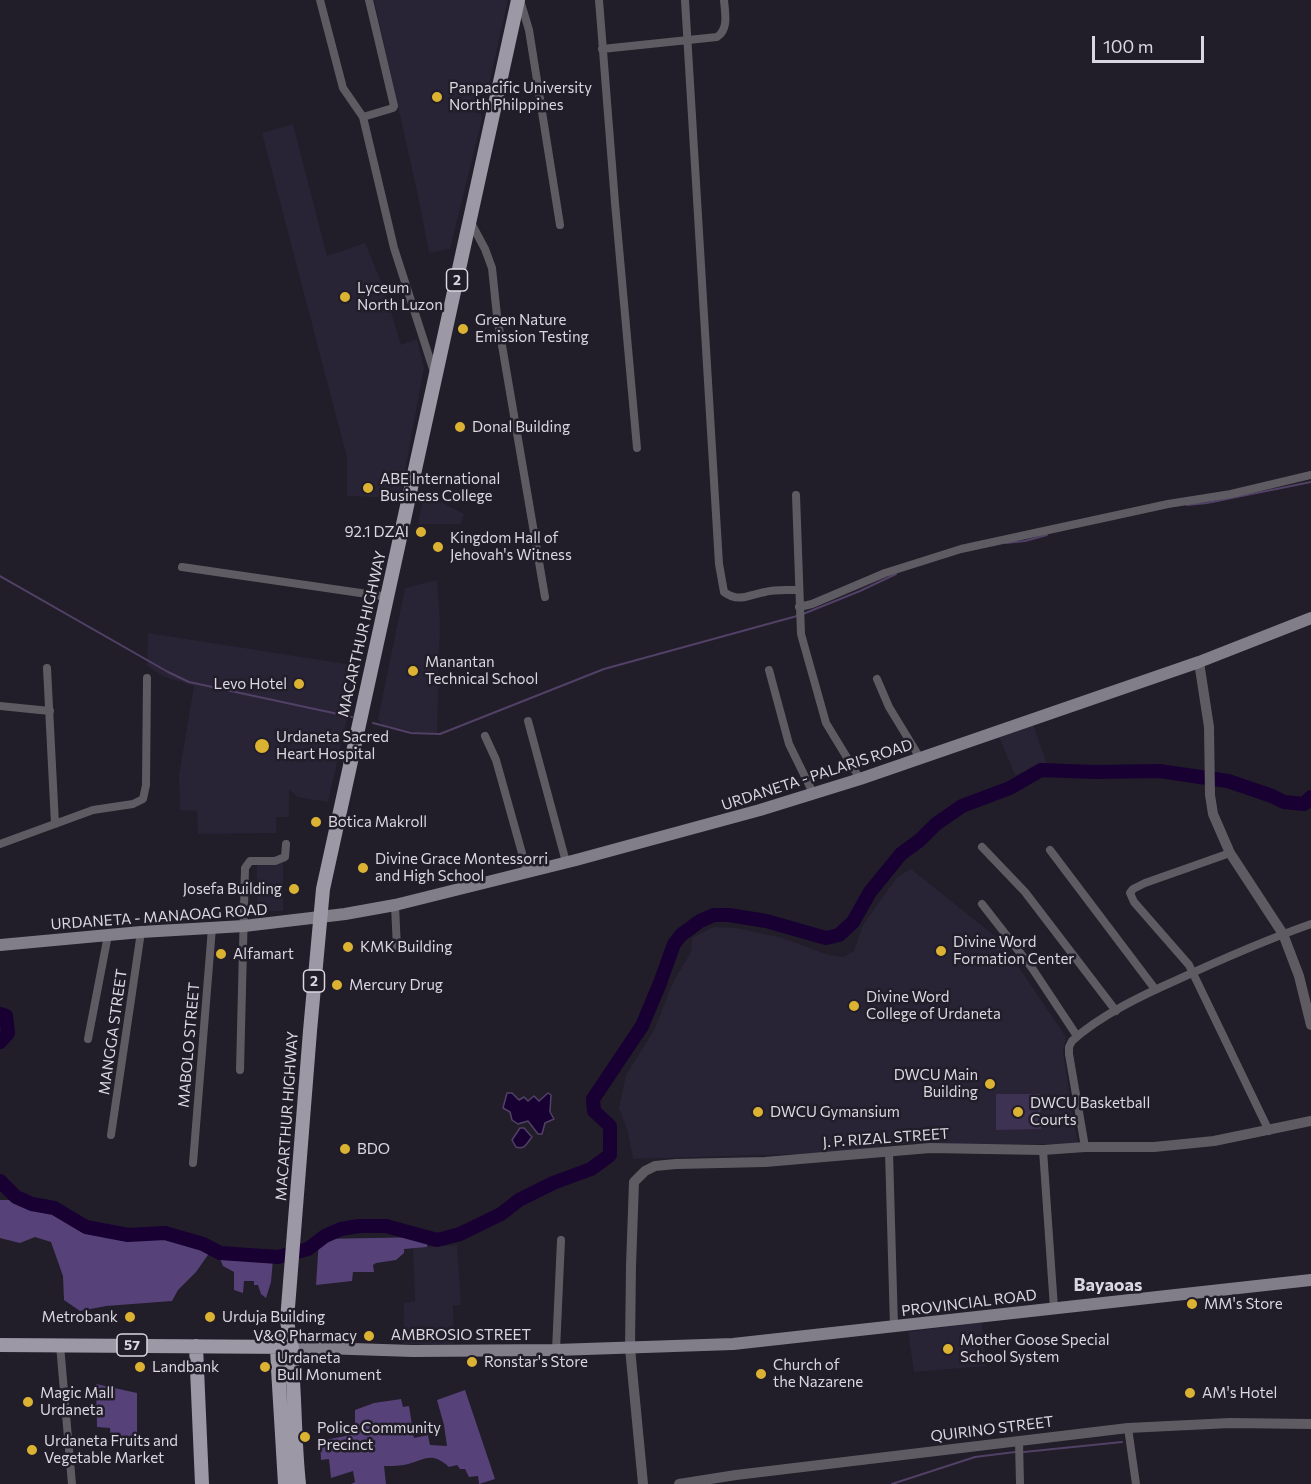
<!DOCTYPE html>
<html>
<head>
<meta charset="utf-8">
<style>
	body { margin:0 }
	#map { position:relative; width:1311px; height:1484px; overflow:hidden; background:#211d29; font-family:Commissioner,sans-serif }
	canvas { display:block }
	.scale { position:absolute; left:1092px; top:36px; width:112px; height:27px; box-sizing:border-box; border:3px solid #dad7e0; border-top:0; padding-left:8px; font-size:18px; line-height:21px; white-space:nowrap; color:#dad7e0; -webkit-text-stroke:4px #211d29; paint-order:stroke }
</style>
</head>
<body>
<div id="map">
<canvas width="1311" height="1484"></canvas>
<div class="scale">100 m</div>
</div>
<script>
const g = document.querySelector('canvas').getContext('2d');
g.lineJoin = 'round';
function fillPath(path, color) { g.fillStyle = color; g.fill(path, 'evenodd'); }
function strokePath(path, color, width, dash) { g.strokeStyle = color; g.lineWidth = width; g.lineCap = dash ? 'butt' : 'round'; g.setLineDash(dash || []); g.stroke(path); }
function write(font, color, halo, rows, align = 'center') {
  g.font = font + ' Commissioner,sans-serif'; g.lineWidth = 5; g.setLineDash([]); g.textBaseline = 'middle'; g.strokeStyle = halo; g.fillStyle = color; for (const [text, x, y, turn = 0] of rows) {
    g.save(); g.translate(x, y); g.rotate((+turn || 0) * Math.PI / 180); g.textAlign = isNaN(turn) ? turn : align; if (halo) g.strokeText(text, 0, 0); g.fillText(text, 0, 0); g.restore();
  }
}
fillPath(new Path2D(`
	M374 0H508L487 93 479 95 475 112 481 114 482 119 450 249 429 253 417 191Z
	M293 124 327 256 365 243 384 289 401 345 417 339 424 368 400 498 347 496V458L262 133Z
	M424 493 464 514 461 524H418Z
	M437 580 440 623 437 733 414 732 382 725 378 719 405 588Z
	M148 633 359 666 328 802 297 797 289 789V817H276V833L198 834 197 811 180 810 179 775 194 686 165 677 147 666Z
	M1033 724 1047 764 1015 775 999 737Z
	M257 863H283V911H257Z
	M911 869 1001 941 1066 1037 1063 1053 1078 1144H888L859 1152 633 1159 627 1128 619 1108 626 1075 654 1030 673 982 691 952 692 938 713 927 737 928 782 938 829 955 843 957 854 951 863 925 897 877Z
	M457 1245 461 1305 453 1306 454 1345 403 1344 404 1303 415 1301 413 1248Z
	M982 1322 986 1366 914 1372 908 1332Z`), '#292336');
fillPath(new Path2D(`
	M996 1094H1040L1041 1129 996 1130Z`), '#3d3252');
fillPath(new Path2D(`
	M0 1200H9L59 1213 79 1226 127 1236 159 1234 174 1237 210 1252 196 1272 178 1290 172 1301 106 1306 80 1311 64 1300 63 1276 51 1242 35 1237 20 1243 0 1238Z
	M428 1237 427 1247 404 1249V1253L396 1260 376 1263 373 1265 374 1272H353L352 1281 316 1285 319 1239Z
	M219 1256 273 1259 271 1282 266 1298 261 1294 258 1285H254V1281H244L243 1293 234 1290V1272L223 1266Z
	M96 1384 137 1393V1437L111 1441 110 1428 97 1427Z
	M465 1390 495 1479 479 1484 478 1476 469 1477 465 1469H460L457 1465 449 1467C430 1450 424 1461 404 1465 397 1466 390 1466 384 1466L386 1484H351L355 1482 353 1471 331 1478 329 1459 321 1460 320 1441 355 1434V1410L374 1403 401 1399 403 1407 409 1406 414 1438 428 1435 430 1445 447 1446 444 1425 437 1400Z`), '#564278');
const water = new Path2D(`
	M507 1093H512L519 1100 524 1097 528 1101 534 1096 539 1101 548 1093 551 1095 550 1112 554 1119 545 1123 542 1134H538L528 1121 518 1124 512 1120 510 1112 503 1108Z
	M520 1128H524L532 1137C527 1143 525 1150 516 1147L512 1140Z`);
fillPath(water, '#180132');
strokePath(water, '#524166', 1.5);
strokePath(new Path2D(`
	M1187 505 1207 503 1311 482
	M1006 543 1025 541 1047 535
	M0 576 168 672 189 682 352 717
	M803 614 860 591 896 574
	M373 723 411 733 440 734 604 669 797 616
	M1024 1452 1122 1442
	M892 1484 975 1457 1015 1452`), '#524166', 2);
strokePath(new Path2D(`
	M0 1014 6 1016 8 1033 0 1042
	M0 1181 16 1197 32 1204 54 1208 86 1227 128 1235 165 1233 203 1244 220 1253 278 1257 308 1249 325 1236 341 1229 359 1226H386L437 1240 460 1234 501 1214 519 1200 553 1183 591 1169 610 1155V1126L594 1111 593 1099 642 1026 660 983 674 944 681 935 700 921 714 915H729L766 921 826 938 839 935 853 922 870 892 901 854 920 840 936 824 962 806 1010 788 1041 770 1095 772 1159 771 1228 781 1272 796 1284 802 1304 804 1311 797`), '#180132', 14);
strokePath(new Path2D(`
	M320 0 343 88 363 117
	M369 0 394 106 393 108 363 117 394 248 434 372
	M520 0 529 30 560 225
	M599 0 615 203 637 448
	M685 0 719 564 724 592C739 603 748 595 765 592 775 589 787 590 798 590
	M602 49 717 37C729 29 725 13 724 0
	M470 221 485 249 492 268 497 316 545 597
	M796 495 801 634 826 723 860 779
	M182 567 388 597
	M799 607 812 604 885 573 961 549 1168 504 1231 494 1311 475
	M47 668 55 824
	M769 670 789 744 813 793
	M877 679 889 707 920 758
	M0 706 50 711
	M528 721 566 862
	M485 736 496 760 527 871
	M0 844 93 810 133 804 143 799 146 785 147 678
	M982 847 1025 892 1116 1011
	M1050 850 1155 989
	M1230 853 1145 883 1133 889 1130 893 1134 902 1189 965 1269 1131
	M982 904 1032 968 1077 1036
	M395 905 397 949
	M88 1039 108 935
	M240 1070 245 868 250 861H275L285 857 286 844
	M111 1135 141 932
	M1085 1147 1069 1054V1047L1072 1041C1100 1015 1145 994 1179 979 1222 959 1266 940 1311 924
	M1043 1150 1054 1308
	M889 1152 894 1327
	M193 1163 212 928
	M60 1345 72 1484
	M556 1350 561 1240
	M1128 1428 1136 1484
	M1019 1441 1020 1484`), '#5e5c62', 8);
strokePath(new Path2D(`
	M1199 662 1209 727 1210 795 1213 814 1230 853 1283 934 1299 976 1311 1025
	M643 1484 630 1348 631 1266 634 1182 645 1171 655 1166 676 1164 765 1162 930 1148 1043 1150 1085 1147H1154L1214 1141 1311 1121
	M679 1484 736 1475 1128 1428 1230 1423 1311 1424`), '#5e5c62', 10);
strokePath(new Path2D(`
	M0 945 141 932 244 926 345 914 395 905 576 860 760 810 860 779 1199 662 1311 618
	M292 1347 413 1351 556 1350 733 1344 1311 1280`), '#817e89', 12);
strokePath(new Path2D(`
	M280 1339 277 1347 278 1369 285 1484
	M0 1345 292 1347
	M196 1346 202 1484
	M299 1484C293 1429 296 1374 287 1320L310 1031 323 889 518 0`), '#9d98a6', 14);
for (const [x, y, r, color] of [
	[437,97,6,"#dcb233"],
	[345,297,6,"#dcb233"],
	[463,329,6,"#dcb233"],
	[460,427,6,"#dcb233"],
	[368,488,6,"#dcb233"],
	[421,532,6,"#dcb233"],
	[438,547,6,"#dcb233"],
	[413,671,6,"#dcb233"],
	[299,684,6,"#dcb233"],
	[262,746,8,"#dcb233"],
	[316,822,6,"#dcb233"],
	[363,868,6,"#dcb233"],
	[294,889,6,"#dcb233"],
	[348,947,6,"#dcb233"],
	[941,951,6,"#dcb233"],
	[221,954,6,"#dcb233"],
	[337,985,6,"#dcb233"],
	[854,1006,6,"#dcb233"],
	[990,1084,6,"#dcb233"],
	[758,1112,6,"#dcb233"],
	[1018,1112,6,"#dcb233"],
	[345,1149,6,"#dcb233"],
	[1192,1304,6,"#dcb233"],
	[130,1317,6,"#dcb233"],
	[210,1317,6,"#dcb233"],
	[369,1336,6,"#dcb233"],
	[948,1349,6,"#dcb233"],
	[472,1362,6,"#dcb233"],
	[140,1367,6,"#dcb233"],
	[265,1367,6,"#dcb233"],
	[761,1374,6,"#dcb233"],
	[1190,1393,6,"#dcb233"],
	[28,1402,6,"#dcb233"],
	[305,1437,6,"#dcb233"],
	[32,1450,6,"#dcb233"]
]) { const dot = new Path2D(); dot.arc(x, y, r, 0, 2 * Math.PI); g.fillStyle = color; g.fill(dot); strokePath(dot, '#211d29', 2); }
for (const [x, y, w] of [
	[457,280,21],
	[314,981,21],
	[132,1345,30]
]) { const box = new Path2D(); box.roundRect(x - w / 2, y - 11, w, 22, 4.5); g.fillStyle = '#211d29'; g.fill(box); strokePath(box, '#dad7e0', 1.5); }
write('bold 14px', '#dad7e0', null, [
	["2",457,280],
	["2",314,981],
	["57",132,1345]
]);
write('15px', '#dad7e0', '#211d29', [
	["Panpacific University",449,88],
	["North Philppines",449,105],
	["Lyceum",357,288],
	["North Luzon",357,305],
	["Green Nature",475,320],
	["Emission Testing",475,337],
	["Donal Building",472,427],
	["ABE International",380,479],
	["Business College",380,496],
	["92.1 DZAI",409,532,"right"],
	["Kingdom Hall of",450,538],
	["Jehovah's Witness",450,555],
	["Manantan",425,662],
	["Technical School",425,679],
	["Levo Hotel",287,684,"right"],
	["Urdaneta Sacred",276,737],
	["Heart Hospital",276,754],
	["Botica Makroll",328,822],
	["Divine Grace Montessorri",375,859],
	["and High School",375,876],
	["Josefa Building",282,889,"right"],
	["Divine Word",953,942],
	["Formation Center",953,959],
	["KMK Building",360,947],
	["Alfamart",233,954],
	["Mercury Drug",349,985],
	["Divine Word",866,997],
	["College of Urdaneta",866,1014],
	["DWCU Main",978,1075,"right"],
	["Building",978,1092,"right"],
	["DWCU Basketball",1030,1103],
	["Courts",1030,1120],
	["DWCU Gymansium",770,1112],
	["BDO",357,1149],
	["MM's Store",1204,1304],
	["Metrobank",118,1317,"right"],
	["Urduja Building",222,1317],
	["V&Q Pharmacy",357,1336,"right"],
	["Mother Goose Special",960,1340],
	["School System",960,1357],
	["Urdaneta",277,1358],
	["Bull Monument",277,1375],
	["Ronstar's Store",484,1362],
	["Church of",773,1365],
	["the Nazarene",773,1382],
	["Landbank",152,1367],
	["Magic Mall",40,1393],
	["Urdaneta",40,1410],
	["AM's Hotel",1202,1393],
	["Police Community",317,1428],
	["Precinct",317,1445],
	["Urdaneta Fruits and",44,1441],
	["Vegetable Market",44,1458]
], 'left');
write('15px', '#dad7e0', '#211d29', [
	["MACARTHUR HIGHWAY",362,634,-77],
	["URDANETA - PALARIS ROAD",817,775,-18],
	["URDANETA - MANAOAG ROAD",159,917,-4],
	["MANGGA STREET",113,1032,-82],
	["MABOLO STREET",189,1045,-85],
	["MACARTHUR HIGHWAY",287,1116,-86],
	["J. P. RIZAL STREET",886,1138,-4],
	["PROVINCIAL ROAD",969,1303,-7],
	["AMBROSIO STREET",461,1335],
	["QUIRINO STREET",992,1429,-7]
]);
write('bold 18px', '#dad7e0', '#211d29', [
	["Bayaoas",1108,1285]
]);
</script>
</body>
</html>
